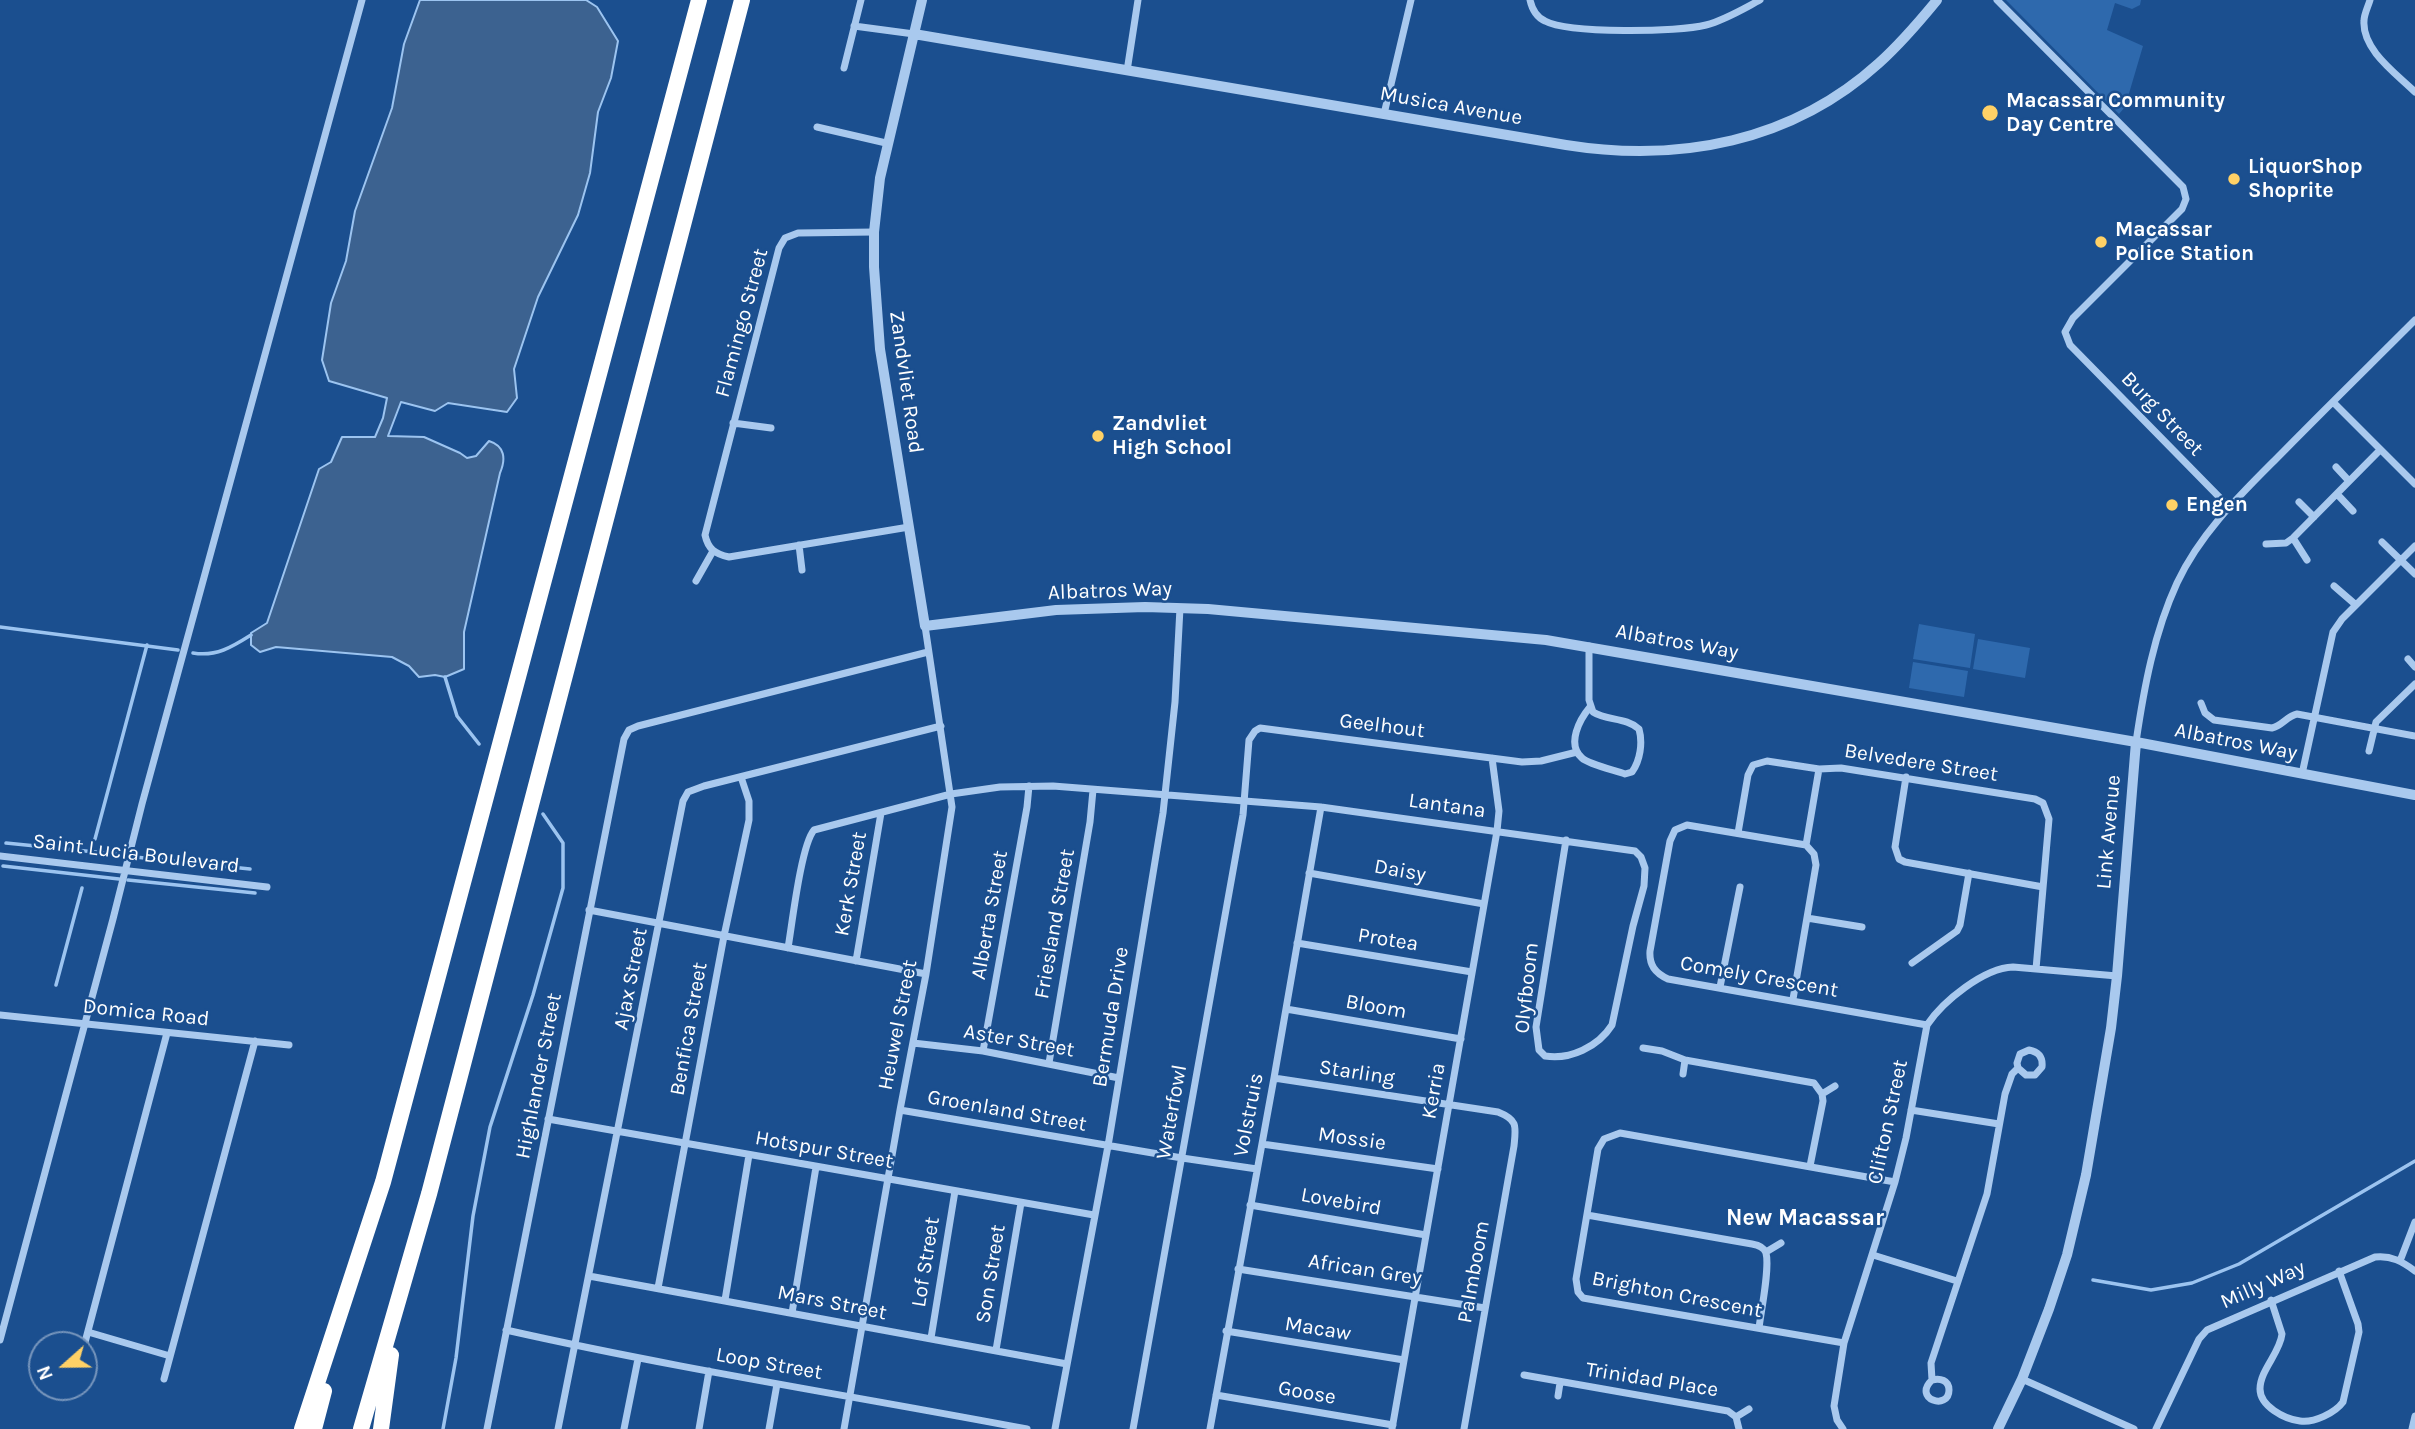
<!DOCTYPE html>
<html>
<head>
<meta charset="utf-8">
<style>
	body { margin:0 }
	#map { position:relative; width:2415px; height:1429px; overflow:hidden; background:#1b4f8f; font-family:Karla,sans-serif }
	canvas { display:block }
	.north { position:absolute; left:28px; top:1331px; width:70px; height:70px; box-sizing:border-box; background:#1b4f8f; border:2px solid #7695bc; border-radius:50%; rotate:249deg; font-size:19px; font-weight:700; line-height:28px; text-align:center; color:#fff }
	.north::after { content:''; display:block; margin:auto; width:24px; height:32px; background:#ffd166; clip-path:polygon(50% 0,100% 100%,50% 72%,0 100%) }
</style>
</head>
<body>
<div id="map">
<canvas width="2415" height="1429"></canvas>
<div class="north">N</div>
</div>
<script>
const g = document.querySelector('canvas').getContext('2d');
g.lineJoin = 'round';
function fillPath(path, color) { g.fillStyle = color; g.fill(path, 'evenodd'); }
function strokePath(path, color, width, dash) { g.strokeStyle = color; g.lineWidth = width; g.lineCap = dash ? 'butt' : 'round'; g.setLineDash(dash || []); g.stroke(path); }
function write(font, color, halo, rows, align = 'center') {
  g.font = font + ' Karla,sans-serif'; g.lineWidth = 5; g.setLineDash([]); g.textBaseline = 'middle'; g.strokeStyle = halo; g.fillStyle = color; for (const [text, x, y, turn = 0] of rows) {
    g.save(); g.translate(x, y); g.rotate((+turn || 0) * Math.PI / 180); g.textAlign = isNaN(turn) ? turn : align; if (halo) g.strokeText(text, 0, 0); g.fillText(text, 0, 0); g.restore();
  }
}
fillPath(new Path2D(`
	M2006 0H2141L2140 5 2132 9 2115 3 2107 30 2143 46 2125 107 2119 114Z
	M1919 624 1975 634 1970 668 1913 659Z
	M1978 639 2030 648 2025 678 1973 669Z
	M1913 662 1968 671 1964 697 1909 688Z`), '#2e69ad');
const water = new Path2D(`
	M420 0H586L597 7 618 41 611 78 598 112 590 173 578 215 538 297 514 369 517 398 507 412 448 403 435 411 401 402 388 436 424 437 460 453 467 458 476 456 489 441C505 446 506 459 500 473L464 632V669L445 677 435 675 419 677 409 666 392 657 276 647 260 652 251 645V633L267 623 319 469 331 462 342 437H375L383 418 387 398 329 381 322 360 331 303 346 261 355 211 392 108 404 44Z`);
fillPath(water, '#3c6290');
strokePath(water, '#9cc4f0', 2);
strokePath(new Path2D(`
	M0 627 178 650
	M193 653C216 657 232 647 251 635
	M445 677 457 716 479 744
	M95 839 147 645
	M6 843 125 855
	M135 857 250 869
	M3 866 119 879
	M128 880 255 893
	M56 985 82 888
	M2093 1280 2151 1290 2192 1283 2239 1264 2415 1161
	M443 1429 456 1358 473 1216 490 1127 533 995 563 888V843L543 814`), '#9cc4f0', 3.5);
strokePath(new Path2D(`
	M1530 0C1532 9 1536 17 1545 21 1569 34 1679 32 1706 25 1725 20 1743 9 1760 0
	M1997 0 2183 187 2186 199 2182 209 2073 318 2065 332 2070 345 2229 507
	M2370 0C2368 7 2364 14 2364 21 2362 50 2397 74 2415 92
	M854 26 914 34
	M844 68 861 0
	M1127 71 1138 0
	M1384 114 1411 0
	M817 127 886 143
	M874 232 798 233 785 238 779 248 705 535C708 549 715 554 729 557L909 527
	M2333 402 2415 484
	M733 423 771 428
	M2336 467 2349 481
	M2337 494 2353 511
	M2299 502 2314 517
	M2293 538 2307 560
	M2382 542 2415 574
	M2266 544 2286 543 2293 538 2380 450
	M799 545 802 570
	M696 581 713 551
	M2334 586 2356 605
	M1589 646V700L1593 712C1607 721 1626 717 1639 729 1643 743 1640 761 1632 772L1625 774C1614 770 1590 765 1582 758 1566 744 1580 719 1590 707
	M2408 659 2415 667
	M2201 703 2205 713 2214 720 2272 728C2282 726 2287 716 2297 714L2415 736
	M2136 742C2144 688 2154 633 2177 583 2200 534 2238 497 2276 459 2322 412 2369 366 2415 320
	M2369 751 2376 722 2415 684
	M2302 774 2333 632 2342 619 2415 546
	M1906 777 1895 847 1899 859 1905 862 2043 887
	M1738 833 1748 775 1753 765 1767 761 1819 769
	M1806 845 1687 825 1675 830 1670 841 1650 951C1649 965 1655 973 1668 979L1927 1025
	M0 856 267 887
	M1309 873 1484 904
	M589 910 926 974
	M1807 918 1862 927
	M1297 943 1472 972
	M788 948C792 925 801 845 814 830L951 794 1000 787 1053 786 1321 807 1635 851 1641 857 1645 868 1644 886 1633 926 1612 1025C1598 1047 1570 1060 1545 1056L1539 1050 1536 1027 1566 840
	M856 961 881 813
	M1912 963 1957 931 1960 925 1969 873
	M1720 987 1740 887
	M1793 999 1816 865 1814 854 1806 845 1819 769 1841 768 2035 799 2043 803 2049 819 2036 969
	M1286 1009 1461 1039
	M0 1015 289 1045
	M913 1043 983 1051 1119 1078
	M1643 1048 1662 1051 1685 1060 1814 1083 1822 1094 1823 1101 1810 1166
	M983 1051 1027 807 1029 786
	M1049 1063 1090 822 1093 790
	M1683 1074 1685 1060
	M1274 1078 1498 1112C1518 1120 1516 1126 1514 1146L1464 1429
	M1822 1094 1835 1086
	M900 1110 1182 1158 1257 1169
	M1911 1110 1999 1124
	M548 1119 1094 1215
	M1262 1144 1438 1169
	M1250 1205 1426 1235
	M1587 1215 1752 1244C1758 1245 1764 1247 1766 1253 1770 1268 1761 1311 1759 1328
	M1766 1252 1781 1243
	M1873 1255 1957 1281
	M2400 1261 2415 1222
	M1238 1269 1485 1308
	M589 1276 1067 1364
	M658 1288 724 936 749 820V801L741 777
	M725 1300 749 1155
	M2271 1300 2282 1334C2280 1353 2260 1370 2260 1389 2260 1406 2284 1419 2300 1421 2314 1423 2335 1413 2343 1402L2359 1332 2358 1324 2339 1271
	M792 1313 816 1167
	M506 1330C679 1369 853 1396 1027 1429
	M1226 1331 1404 1360
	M88 1332 170 1356
	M931 1338 955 1191
	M0 1340 113 919 142 804 362 0
	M1844 1343 1583 1298 1578 1292 1576 1279 1598 1149 1604 1139 1620 1133 1895 1182
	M84 1346 167 1033
	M996 1350 1021 1203
	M1524 1375 1728 1411 1736 1417 1739 1429
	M164 1379 255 1041
	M2022 1379 2134 1429
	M1932 1380C1940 1378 1949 1380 1949 1390 1949 1411 1912 1399 1932 1380L1931 1363 1987 1194 2005 1094 2012 1074 2018 1068 2017 1063 2020 1054 2029 1050C2039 1052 2043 1057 2042 1067L2035 1075H2026L2018 1068
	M1216 1395 1393 1425
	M1558 1396 1560 1383
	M1736 1417 1749 1409
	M487 1429 624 739 629 730 638 726 928 652
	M558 1429 683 801 688 792 704 786 941 726
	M624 1429 638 1359
	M699 1429 709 1371
	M769 1429 777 1384
	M844 1429 900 1110 926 974 952 807 925 626
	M1055 1429 1108 1146 1163 813 1175 702 1180 608
	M1133 1429 1243 815 1249 740 1255 731 1260 728 1522 762 1541 761 1577 752
	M1210 1429 1274 1078 1321 807
	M1392 1429 1497 831 1499 811 1492 758
	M1843 1429 1837 1420 1834 1406 1844 1343 1895 1182 1906 1138 1927 1025C1943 1001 1984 968 2013 967L2117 976
	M2156 1429 2199 1339 2207 1330 2375 1257C2391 1255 2403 1262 2415 1271
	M2412 1429 2415 1416`), '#a9c9ee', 7);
strokePath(new Path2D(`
	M922 0 880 178 874 232V267L880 349 925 626 1056 610 1145 607 1208 609 1546 640 2136 742 2415 795
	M914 34 1566 145C1679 163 1792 142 1879 63 1900 44 1919 22 1937 0
	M1998 1429 2022 1379 2049 1309 2067 1255 2086 1175 2111 1028 2117 976 2136 742`), '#a9c9ee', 10);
strokePath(new Path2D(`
	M302 1429 383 1182 699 0
	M314 1429 324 1391
	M361 1429 429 1194 742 0
	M381 1429 391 1355`), '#fff', 16);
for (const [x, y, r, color] of [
	[1990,113,9,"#ffd166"],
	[2234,179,7,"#ffd166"],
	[2101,242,7,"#ffd166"],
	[1098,436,7,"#ffd166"],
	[2172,505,7,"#ffd166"]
]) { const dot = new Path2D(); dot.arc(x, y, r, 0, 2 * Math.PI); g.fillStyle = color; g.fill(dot); strokePath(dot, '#1b4f8f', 2.5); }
write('bold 21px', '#fff', '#1b4f8f', [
	["Macassar Community",2006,101],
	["Day Centre",2006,125],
	["LiquorShop",2248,167],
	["Shoprite",2248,191],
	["Macassar",2115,230],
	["Police Station",2115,254],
	["Zandvliet",1112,424],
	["High School",1112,448],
	["Engen",2186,505]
], 'left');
write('21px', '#fff', '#1b4f8f', [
	["Musica Avenue",1451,106,10],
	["Flamingo Street",742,323,-75],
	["Zandvliet Road",906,382,82],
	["Burg Street",2162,414,46],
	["Albatros Way",1110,591,-2],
	["Albatros Way",1677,642,10],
	["Geelhout",1382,726,7],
	["Albatros Way",2236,742,11],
	["Belvedere Street",1921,763,9],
	["Lantana",1447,806,8],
	["Link Avenue",2109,832,-85],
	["Saint Lucia Boulevard",136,854,7],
	["Daisy",1400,871,10],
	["Kerk Street",851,884,-80],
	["Alberta Street",990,915,-80],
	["Friesland Street",1055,924,-80],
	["Protea",1388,940,9],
	["Comely Crescent",1759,977,10],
	["Ajax Street",631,979,-79],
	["Olyfboom",1527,988,-84],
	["Bloom",1376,1007,10],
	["Domica Road",146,1013,6],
	["Bermuda Drive",1111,1017,-81],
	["Heuwel Street",898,1025,-79],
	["Benfica Street",689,1029,-80],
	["Aster Street",1019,1041,10],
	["Starling",1357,1073,9],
	["Highlander Street",539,1076,-79],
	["Kerria",1434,1091,-80],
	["Groenland Street",1007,1111,10],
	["Waterfowl",1172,1112,-80],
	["Volstruis",1249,1115,-79],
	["Clifton Street",1888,1122,-78],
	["Mossie",1352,1139,8],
	["Hotspur Street",824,1150,10],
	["Lovebird",1341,1202,10],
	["Lof Street",926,1262,-81],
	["African Grey",1365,1270,9],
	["Palmboom",1474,1272,-80],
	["Son Street",991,1274,-81],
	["Milly Way",2263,1285,-24],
	["Brighton Crescent",1677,1295,11],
	["Mars Street",832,1303,11],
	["Macaw",1318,1329,9],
	["Loop Street",769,1364,10],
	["Trinidad Place",1652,1380,9],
	["Goose",1307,1393,10]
]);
write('bold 23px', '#fff', '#1b4f8f', [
	["New Macassar",1805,1218]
]);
</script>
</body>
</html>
